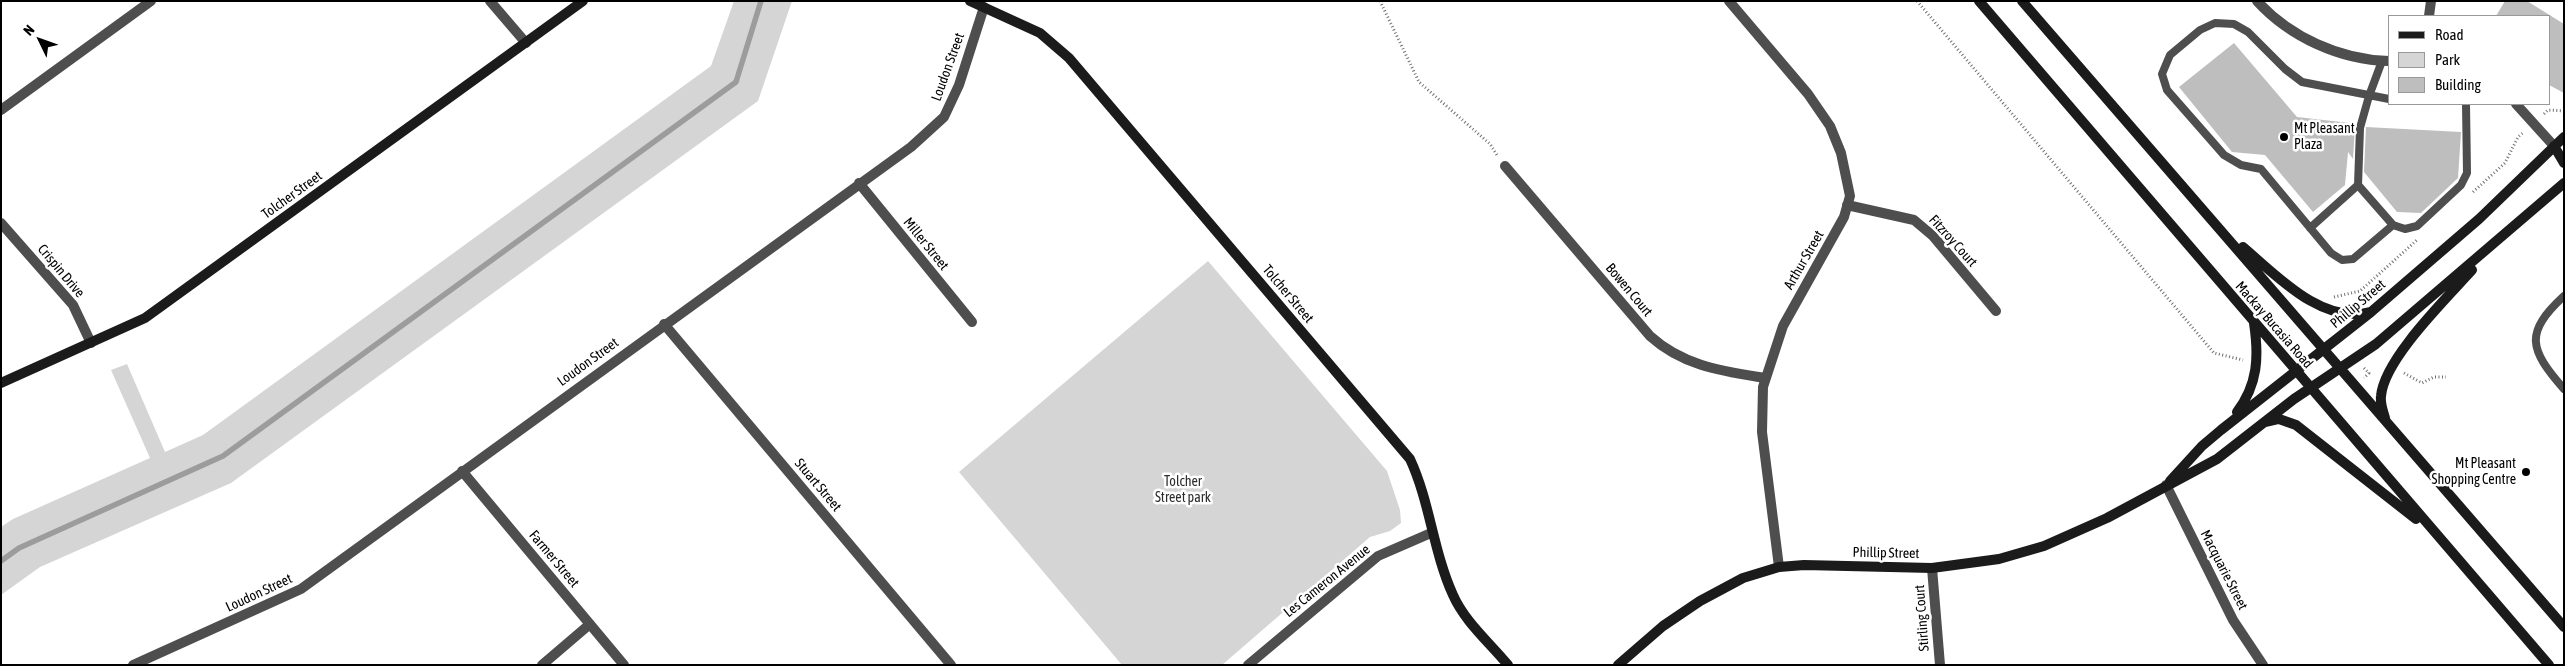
<!DOCTYPE html>
<html>
<head>
<meta charset="utf-8">
<style>
	body { margin:0 }
	#map { position:relative; width:2565px; height:666px; overflow:hidden; background:#fff; font-family:"Asap Condensed",sans-serif }
	canvas { display:block }
	.frame { position:absolute; inset:0; border:2px solid #000; pointer-events:none }
	.legend { position:absolute; left:2388px; top:15px; width:162px; height:90px; box-sizing:border-box; background:#fff; border:1px solid #999; margin:0; padding:6px 9px; list-style:none; font-size:15px; color:#000 }
	.legend li { display:flex; align-items:center; gap:10px; height:25px }
	.legend b { width:25px; border:1px solid #999 }
	.north { position:absolute; left:15px; top:15px; width:50px; height:50px; -webkit-text-stroke:4px #fff; paint-order:stroke; rotate:312deg; font-size:14px; font-weight:700; line-height:20px; text-align:center; color:#000 }
	.north::after { content:''; display:block; margin:auto; width:18px; height:22px; background:#000; clip-path:polygon(50% 0,100% 100%,50% 72%,0 100%) }
</style>
</head>
<body>
<div id="map">
<canvas width="2565" height="666"></canvas>
<div class="frame"></div>
<ul class="legend">
<li><b style="height:6px;background:#1b1b1b"></b>Road</li>
<li><b style="height:14px;background:#d5d5d5"></b>Park</li>
<li><b style="height:14px;background:#bebebe"></b>Building</li>
</ul>
<div class="north">N</div>
</div>
<script>
const g = document.querySelector('canvas').getContext('2d');
g.lineJoin = 'round';
function fillPath(path, color) { g.fillStyle = color; g.fill(path, 'evenodd'); }
function strokePath(path, color, width, dash) { g.strokeStyle = color; g.lineWidth = width; g.lineCap = dash ? 'butt' : 'round'; g.setLineDash(dash || []); g.stroke(path); }
function write(font, color, halo, rows, align = 'center') {
  g.font = font + ' "Asap Condensed",sans-serif'; g.lineWidth = 5; g.setLineDash([]); g.textBaseline = 'middle'; g.strokeStyle = halo; g.fillStyle = color; for (const [text, x, y, turn = 0] of rows) {
    g.save(); g.translate(x, y); g.rotate((+turn || 0) * Math.PI / 180); g.textAlign = isNaN(turn) ? turn : align; if (halo) g.strokeText(text, 0, 0); g.fillText(text, 0, 0); g.restore();
  }
}
fillPath(new Path2D(`
	M734 1H792L758 101 231 483 40 567 1 595V527L13 519 150 458 111 370 127 364 165 452 203 435 711 66Z
	M1208 261 1387 471 1400 510 1401 523 1390 531 1370 537 1222 665H1122L959 472Z`), '#d5d5d5');
strokePath(new Path2D(`
	M1 561 19 548 223 456 736 82 761 1`), '#9c9c9c', 5.5);
fillPath(new Path2D(`
	M2505 1H2527L2564 24V93L2549 85V16H2496Z
	M2234 43 2297 117 2350 123V126H2355L2353 159 2348 152 2345 185 2313 212 2265 155 2232 152 2179 87Z
	M2366 127 2461 132 2458 178 2421 213 2397 212 2364 172Z`), '#bebebe');
strokePath(new Path2D(`
	M1380 1 1419 82 1490 144 1497 155
	M1917 1 2214 353 2243 360
	M2544 114 2548 110 2564 111
	M2473 192 2505 163 2518 137 2524 132
	M2334 297 2360 291 2417 240
	M2364 368 2369 373 2364 378
	M2404 373 2422 383 2434 377H2446`), '#707070', 3, [1, 2.5]);
strokePath(new Path2D(`
	M2382 61 2369 96 2360 128 2358 185 2393 225 2405 229 2417 226 2461 185 2467 173 2466 104
	M2389 99 2302 82 2285 69 2248 32 2234 24 2215 23 2200 30 2170 55 2162 74 2167 90 2224 155 2241 165 2261 169 2331 253 2342 260 2353 259 2393 225
	M2310 228 2358 185
	M2564 296C2524 333 2529 349 2564 389`), '#4e4e4e', 8);
strokePath(new Path2D(`
	M490 1 526 43
	M1729 1 1808 94 1830 126 1841 153 1850 196 1844 217 1783 326 1763 387 1762 432 1779 567
	M2257 1C2290 37 2340 60 2389 61
	M2429 16 2431 1
	M2516 104 2554 146
	M1 110 151 1
	M1505 166 1650 336C1683 366 1722 371 1765 378
	M859 183 972 322
	M1847 205 1914 220 1933 236 1996 311
	M1 223 73 305 91 343
	M664 324 951 665
	M462 471 624 665
	M2166 485 2233 620 2263 665
	M1932 568 1940 665
	M133 665 301 589 911 147 944 117 959 85 984 7
	M542 665 590 624
	M1248 665 1378 556 1431 533`), '#4e4e4e', 10);
strokePath(new Path2D(`
	M970 1 1040 33 1069 58 1410 459C1430 502 1433 551 1453 595 1465 622 1489 642 1508 665
	M1979 1 2549 665
	M2022 1 2564 627
	M2554 146 2564 163
	M2243 247C2276 275 2322 325 2370 312
	M1 383 145 318 583 1
	M2237 412C2258 384 2259 357 2254 323
	M2385 418C2383 411 2380 404 2381 396 2384 359 2447 298 2472 270
	M2266 422 2279 419 2296 425 2416 519
	M2170 481 2202 446 2221 430 2371 312 2479 219 2564 137
	M1618 665 1663 626 1700 601 1743 578 1779 567 1804 565 1932 568 1999 559 2044 546 2107 518 2217 459 2294 399 2376 344 2564 183`), '#1b1b1b', 10);
for (const [x, y, r, color] of [
	[2284,137,5,"#000"],
	[2526,472,5,"#000"]
]) { const dot = new Path2D(); dot.arc(x, y, r, 0, 2 * Math.PI); g.fillStyle = color; g.fill(dot); strokePath(dot, '#fff', 2); }
write('14px', '#000', '#fff', [
	["Loudon Street",948,67,-70],
	["Tolcher Street",292,195,-36],
	["Fitzroy Court",1953,241,48],
	["Miller Street",926,244,51],
	["Arthur Street",1804,260,-60],
	["Crispin Drive",61,271,50],
	["Bowen Court",1629,290,50],
	["Tolcher Street",1288,294,50],
	["Phillip Street",2358,304,-40],
	["Mackay Bucasia Road",2274,325,49],
	["Loudon Street",588,362,-36],
	["Stuart Street",818,485,50],
	["Phillip Street",1886,553,1],
	["Farmer Street",554,559,50],
	["Macquarie Street",2224,570,63],
	["Les Cameron Avenue",1327,581,-39],
	["Loudon Street",259,593,-25],
	["Stirling Court",1922,618,-94]
]);
write('14px', '#000', '#fff', [
	["Mt Pleasant",2294,129],
	["Plaza",2294,145],
	["Mt Pleasant",2516,464,"right"],
	["Shopping Centre",2516,480,"right"]
], 'left');
write('14px', '#2c2c2c', '#fff', [
	["Tolcher",1183,482],
	["Street park",1183,498]
]);
</script>
</body>
</html>
